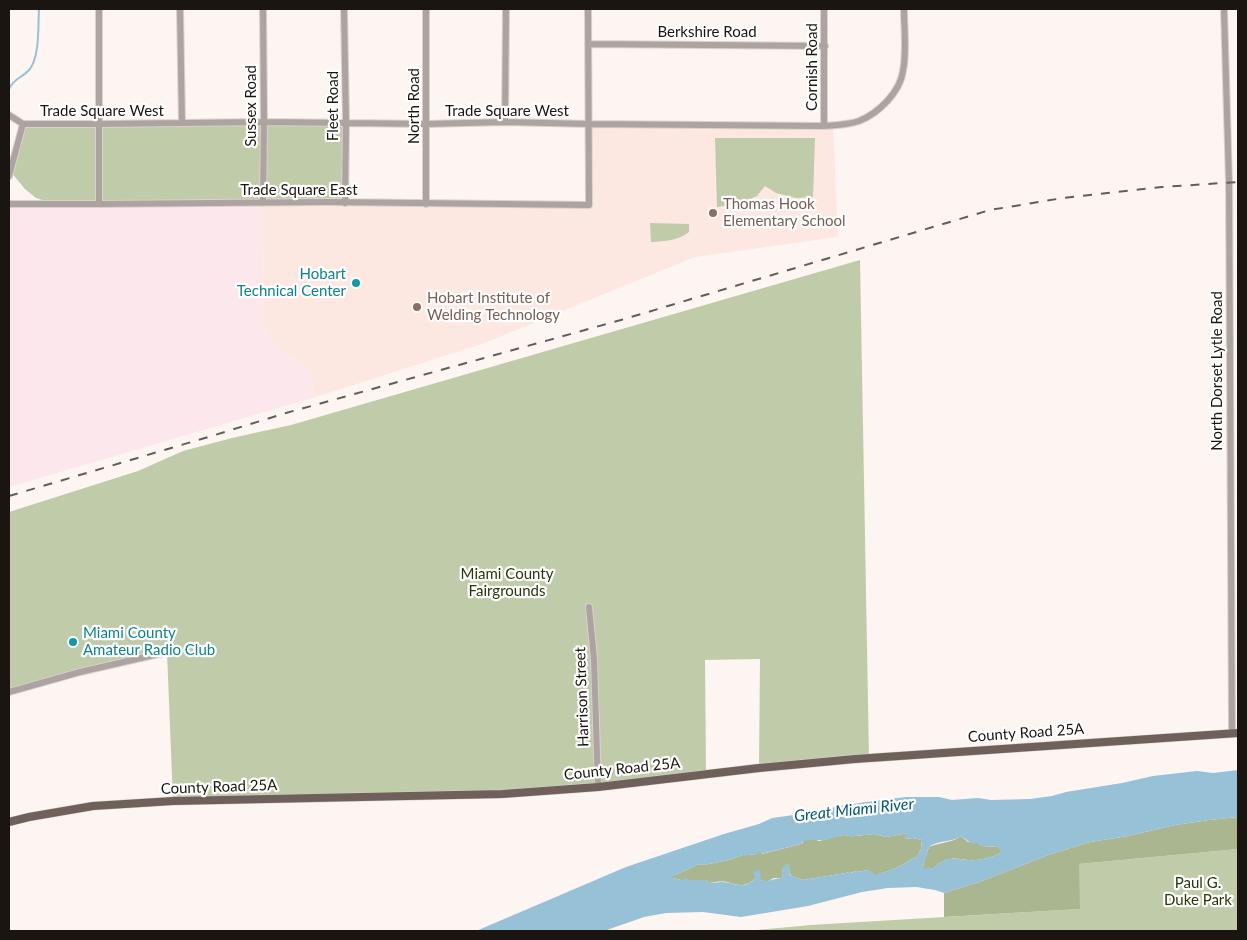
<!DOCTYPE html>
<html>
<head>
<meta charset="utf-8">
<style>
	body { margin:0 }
	#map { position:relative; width:1247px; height:940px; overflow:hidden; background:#fdf5f1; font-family:Lato,sans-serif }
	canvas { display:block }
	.frame { position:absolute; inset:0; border:10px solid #1b1511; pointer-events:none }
</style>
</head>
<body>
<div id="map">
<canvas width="1247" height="940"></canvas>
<div class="frame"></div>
</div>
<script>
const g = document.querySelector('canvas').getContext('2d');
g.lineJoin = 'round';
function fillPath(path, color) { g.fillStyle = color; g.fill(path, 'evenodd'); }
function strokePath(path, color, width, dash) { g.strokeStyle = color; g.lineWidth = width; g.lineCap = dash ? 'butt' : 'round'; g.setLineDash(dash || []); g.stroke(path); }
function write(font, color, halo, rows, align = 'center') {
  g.font = font + ' Lato,sans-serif'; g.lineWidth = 4.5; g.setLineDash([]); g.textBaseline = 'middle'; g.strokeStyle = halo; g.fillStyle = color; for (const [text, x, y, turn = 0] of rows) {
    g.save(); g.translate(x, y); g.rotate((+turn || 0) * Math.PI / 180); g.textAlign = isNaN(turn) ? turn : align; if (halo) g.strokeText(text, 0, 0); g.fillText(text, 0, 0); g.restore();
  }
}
fillPath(new Path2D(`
	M263 203 264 327 271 340 301 364 309 373 316 397 9 487V204Z`), '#fce7ec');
fillPath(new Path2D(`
	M589 124 833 125 838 237 695 257 482 344 316 397 309 373 301 364 271 340 264 327 263 203 589 205Z`), '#fce8e1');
fillPath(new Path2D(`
	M346 122 345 203 54 204 36 198 25 189 10 171 23 124Z
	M715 138H815L813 197 796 198 776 193 765 186 757 196 739 204 717 207Z
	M650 223 689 224V232C677 241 666 241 651 242Z
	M860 260 869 758 759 768 760 659 705 660 706 774 502 794 173 801 167 652 9 692V512L138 471 183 451 232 438 291 425Z
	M1238 849V931H746L811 925 1079 909V864Z`), '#bfcba9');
fillPath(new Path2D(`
	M1238 817V849L1079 864 1080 909 944 917V893L979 882 1051 854 1090 842 1128 836 1175 825 1209 820Z
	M908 833 909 834 906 836 905 839 913 838 922 840 921 849 917 857C910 859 905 864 898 867 892 870 885 872 878 874L879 875H874L868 870 857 872 855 871 850 873 848 872 846 873 803 880 792 876 789 873 790 869 787 864 782 870 783 873 782 878H774L766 882 761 880 755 879C744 888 738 885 727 882 721 881 715 882 709 883L707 880H681L673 878V876L697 865 701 864 704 865 729 860 743 855 757 854 760 849 762 854 801 844 805 840 814 839 819 841 843 835 854 836 875 834 886 837Z
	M961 836 968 842 977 843 982 846 999 847 1000 849V853C992 858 977 861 968 860 966 860 961 859 960 859 949 857 941 861 934 868H923C923 866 928 849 929 847 939 842 953 843 961 836Z`), '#a9b690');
fillPath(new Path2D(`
	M1238 770V817L1209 820 1175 825 1128 836 1090 842 1051 854 979 882 944 893 935 890 916 887 888 888 862 892 808 906 741 917 703 912 666 913 644 917 604 931H476L626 867 724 834 759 824 772 818 823 811 835 807 866 802 906 797H939L952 800 978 798 991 800 1030 799 1052 796 1066 792 1122 783 1153 776 1197 771 1213 773ZM908 833V834L904 837 905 839 913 838 922 840 921 849 917 857C910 859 905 864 898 867 892 870 884 872 878 874V875L873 874V872L868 870 857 872 855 871 851 873 849 872 846 873 803 880 790 875 789 873 790 869 789 864 787 863 782 870 783 873 782 878C774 878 767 883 761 880L760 871 759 870 753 872 755 879C741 891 736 882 722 882 718 882 714 883 709 883L707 880H689L688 878 681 880 673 878V876L697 865 701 864 704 865 729 860 743 855 746 856 752 854 757 855 760 849 761 854 801 844V843C807 839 811 840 818 840 826 841 836 837 843 835H847L852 838 854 836 875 834 886 837ZM961 836 972 844 976 843 982 846 999 847 1000 849V853C992 858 977 861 968 860 966 860 961 859 960 859 949 857 941 861 934 868H923C923 864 925 861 926 857 927 854 927 851 928 849 932 840 953 843 961 836Z`), '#96c1d7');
strokePath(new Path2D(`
	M9 89C15 77 21 79 29 70 40 58 38 25 39 9`), '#96c1d7', 2);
const minor = new Path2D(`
	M180 9 182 123
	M263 9 264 122 263 203
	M344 9 346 122 345 203
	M824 9V126
	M1224 9 1229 182 1232 733
	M589 44 825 46
	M9 115 23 124
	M505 122 506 9
	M23 124H100L264 122 427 124 505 122 589 124 824 126C836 125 848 125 859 121 879 113 900 92 903 71 907 51 904 29 904 9
	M9 176 23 124
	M9 204H99L327 202 589 205 588 9
	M99 204V9
	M426 204V9
	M589 607 594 659 598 787
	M9 692 80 672 167 652`);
const major = new Path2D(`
	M9 822 29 817 93 806 173 801 502 794 598 787 759 768 855 759 1238 733`);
strokePath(minor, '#d9d1cd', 8);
strokePath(major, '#d9d1cd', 9);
strokePath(minor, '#ada4a1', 6);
strokePath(major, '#6f605b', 8);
strokePath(new Path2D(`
	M9 496 215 435 286 413 621 320 990 210 1063 198 1162 187 1238 182`), '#635d59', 2, [9, 9]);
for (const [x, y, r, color] of [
	[713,213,5,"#8d6e63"],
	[356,283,5,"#0f9aa8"],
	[417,307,5,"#8d6e63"],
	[73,642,5,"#0f9aa8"]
]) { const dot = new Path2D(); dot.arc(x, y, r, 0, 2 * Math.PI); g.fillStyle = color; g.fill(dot); strokePath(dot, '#fff', 2); }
write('15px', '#1b1511', '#fff', [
	["Berkshire Road",707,32],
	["Cornish Road",812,67,-90],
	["Sussex Road",251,106,-90],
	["Fleet Road",333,106,-90],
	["North Road",414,106,-90],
	["Trade Square West",102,111],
	["Trade Square West",507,111],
	["Trade Square East",299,190],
	["North Dorset Lytle Road",1217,371,-90],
	["Harrison Street",582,697,-92],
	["County Road 25A",1026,733,-4],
	["County Road 25A",622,769,-6],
	["County Road 25A",219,787,-2]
]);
write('15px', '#785e54', '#fff', [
	["Thomas Hook",723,204],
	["Elementary School",723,221],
	["Hobart Institute of",427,298],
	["Welding Technology",427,315]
], 'left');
write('15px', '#0d838f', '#fff', [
	["Hobart",346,274],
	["Technical Center",346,291],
	["Miami County",83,633,"left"],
	["Amateur Radio Club",83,650,"left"]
], 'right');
write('15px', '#2a3608', '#fff', [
	["Miami County",507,574],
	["Fairgrounds",507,591],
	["Paul G.",1198,883],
	["Duke Park",1198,900]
]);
write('italic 16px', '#015774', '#fff', [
	["Great Miami River",854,810,-6]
]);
</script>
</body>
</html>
